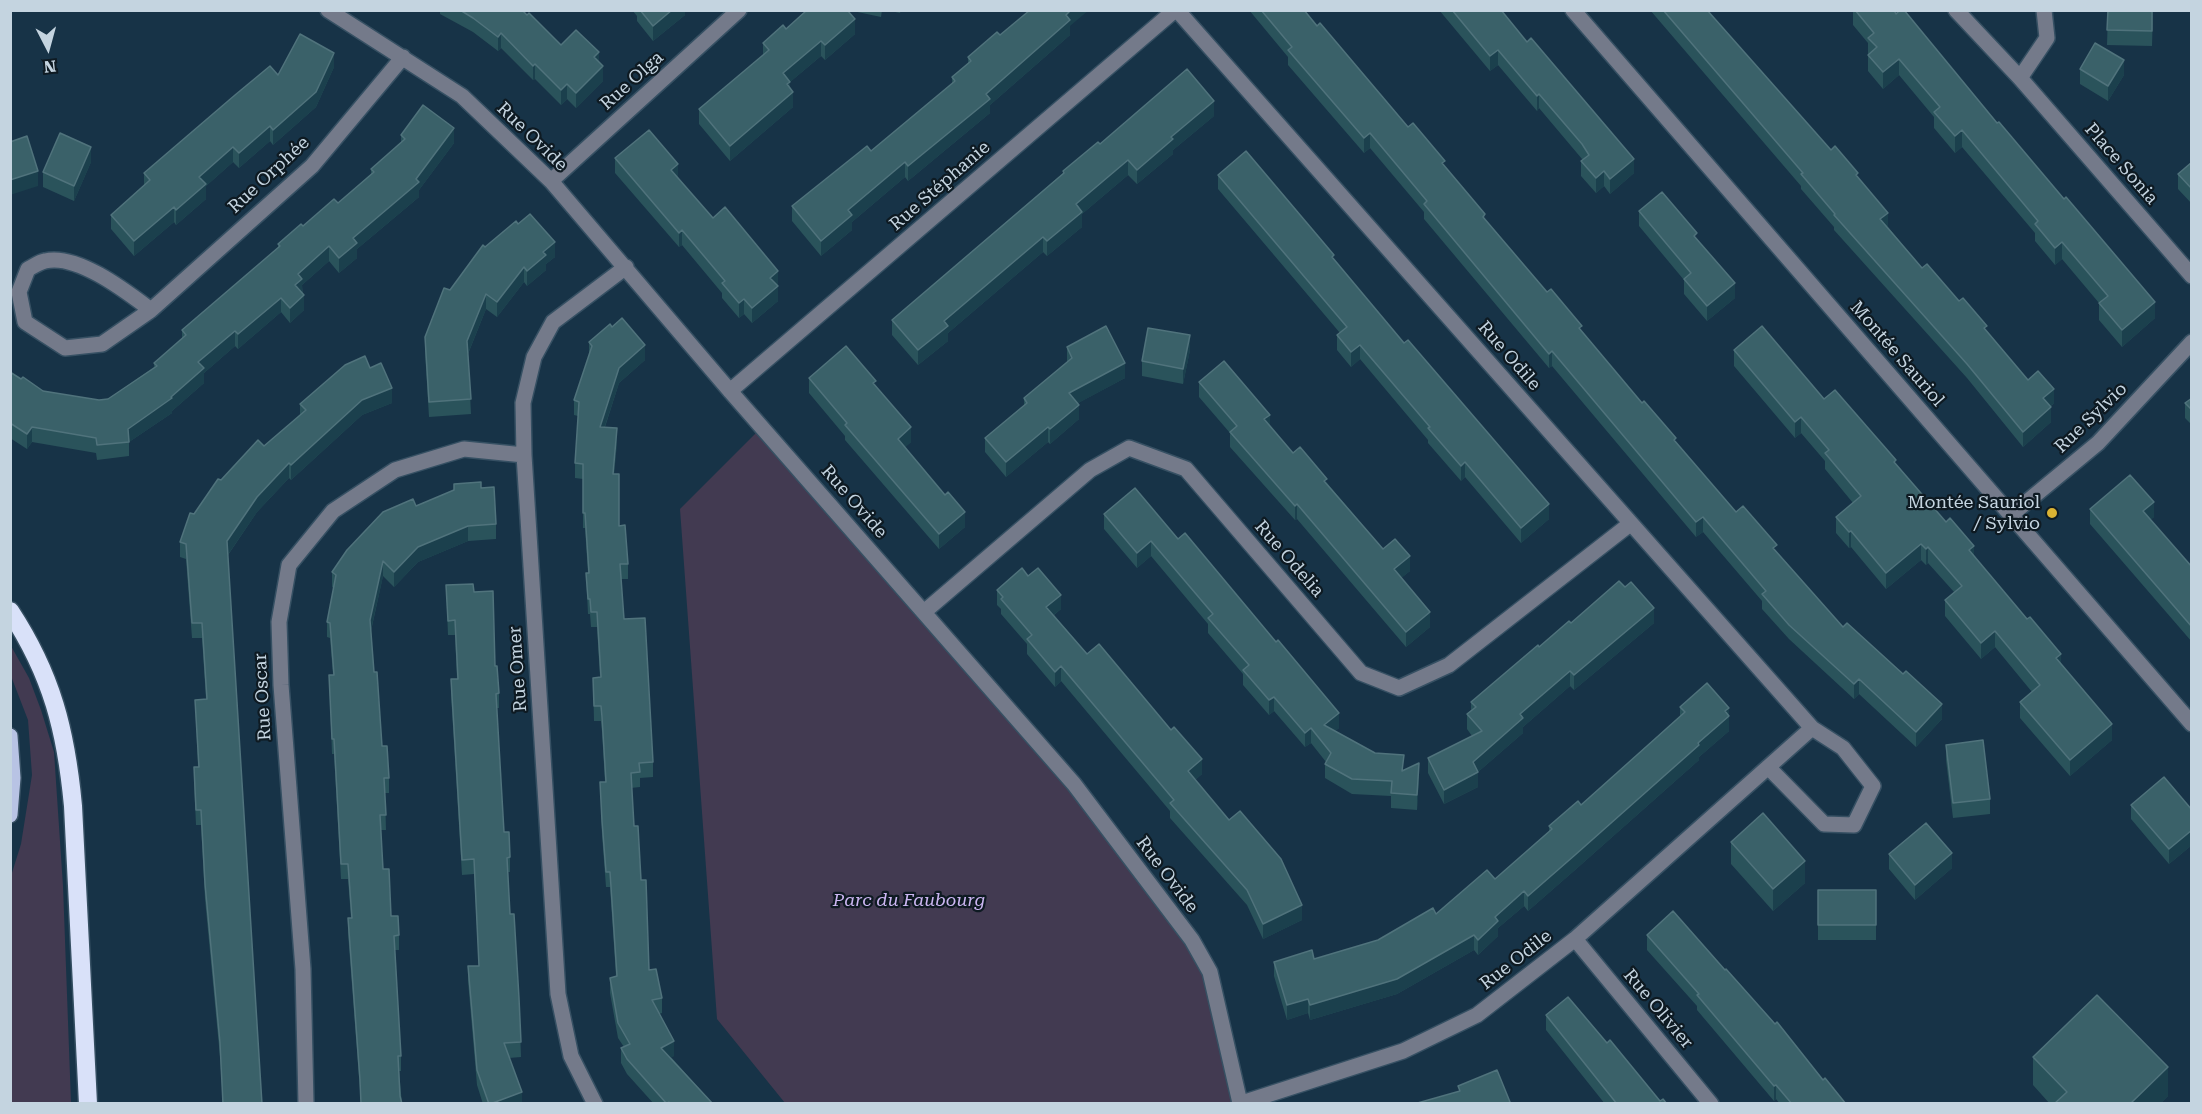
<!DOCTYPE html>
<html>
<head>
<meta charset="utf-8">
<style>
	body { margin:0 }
	#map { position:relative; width:2202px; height:1114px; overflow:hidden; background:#173347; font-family:"Roboto Serif",serif }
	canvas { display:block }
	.frame { position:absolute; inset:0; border:12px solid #c4d4e0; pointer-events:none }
	.north { position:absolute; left:18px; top:18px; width:60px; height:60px; -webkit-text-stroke:4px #0e1a22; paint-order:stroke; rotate:174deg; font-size:16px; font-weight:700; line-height:24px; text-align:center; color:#c4d4e0 }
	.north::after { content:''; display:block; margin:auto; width:21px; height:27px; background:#c4d4e0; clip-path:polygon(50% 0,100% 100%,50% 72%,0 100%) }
</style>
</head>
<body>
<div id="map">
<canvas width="2202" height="1114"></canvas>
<div class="frame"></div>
<div class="north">N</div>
</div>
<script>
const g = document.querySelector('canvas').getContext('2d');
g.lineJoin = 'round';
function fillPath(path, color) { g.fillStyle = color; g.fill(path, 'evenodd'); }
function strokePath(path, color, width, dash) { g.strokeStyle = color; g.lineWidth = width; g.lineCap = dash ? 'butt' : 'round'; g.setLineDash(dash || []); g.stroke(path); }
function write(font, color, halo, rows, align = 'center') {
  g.font = font + ' "Roboto Serif",serif'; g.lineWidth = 4.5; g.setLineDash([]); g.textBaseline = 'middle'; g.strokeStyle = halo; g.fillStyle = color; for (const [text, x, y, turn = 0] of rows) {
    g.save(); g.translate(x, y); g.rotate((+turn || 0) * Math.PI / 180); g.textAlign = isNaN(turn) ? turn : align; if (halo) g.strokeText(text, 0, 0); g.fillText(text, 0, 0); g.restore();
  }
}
fillPath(new Path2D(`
	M762 427 1074 784 1210 972 1239 1104 785 1103 717 1019 680 509Z
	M11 646 29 678 41 710 54 752 63 886 71 1103H11V876L21 844 32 775 28 720 11 676Z`), '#423a51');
const minor = new Path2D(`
	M328 10 462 96 551 181 730 391 1074 784 1192 940 1210 972 1240 1103
	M1177 10 1812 728 1843 748 1873 786 1854 825 1824 824 1768 767
	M1573 10 2192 724
	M1956 10 2020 78 2192 276
	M2020 78 2047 38 2044 10
	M551 181 739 10
	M151 310C127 292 77 253 45 261 39 262 33 267 28 269L19 292 25 322 65 348 102 344 151 310 312 166 403 57
	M730 391 1175 10
	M2011 515 2098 443 2192 342
	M924 612 1090 470 1129 448 1186 469 1361 673 1399 688 1449 665 1630 524
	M1575 939 1711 1104
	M306 1104 303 969 281 685 279 622 289 565 333 511 395 470 464 449 524 455
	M595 1104 571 1056 558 994 524 455 523 403 534 357 553 322 626 267
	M1239 1104 1403 1051 1477 1015 1575 939 1812 728`);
const major = new Path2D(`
	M10 736 13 778 10 815`);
const highway = new Path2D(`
	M10 611C52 675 66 731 73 806L88 1104`);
strokePath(minor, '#365063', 18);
strokePath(major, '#365063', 18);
strokePath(highway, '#365063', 21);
strokePath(minor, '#747a8a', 15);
strokePath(major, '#b8c3e4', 15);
strokePath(highway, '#d9e1f9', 18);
fillPath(new Path2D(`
	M440 10H522L561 45 599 61 603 81 576 108 567 99 561 105 535 79 533 80 501 48 498 51 473 32 440 14Z
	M632 10H685V15L653 41 637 21V16Z
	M848 10H882L881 17Z
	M886 10H901L900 13Z
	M1249 10H1304L1408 127 1445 167 1485 220 1736 512 1777 552 1843 627 1942 719 1916 747 1859 694 1854 699 1789 639 1762 609V601L1703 532 1696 537 1552 366 1549 368 1424 219V212L1370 148 1364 153 1288 65V57Z
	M1439 10H1501L1634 173 1610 194 1604 186 1596 193 1581 176V161L1583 160 1582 159 1539 108 1537 111 1498 65 1490 71Z
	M1650 10H1707L1831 150 1858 178 1888 227 1922 268 1959 301 1987 331 2028 380 2054 403 2051 406V422L2023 447 1967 378 1834 230V227L1801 189V186Z
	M1853 10H1894L2155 318 2122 347 2099 320V303L2062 259 2055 265 2035 241V233L1962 147 1955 153 1934 128V117L1899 75 1883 89 1868 71V43L1853 25Z
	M2108 10H2153L2152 46 2107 45Z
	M1070 26V35L990 105V113L908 181 905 177 852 222V230L821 256 792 221V206L871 151 952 84V77L968 63V57L1000 35Z
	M786 29 855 34 825 60 821 56 790 82V88L793 107 730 161 699 124V109L763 55V43Z
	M334 67 316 107 273 145 270 141 239 168 233 162 206 186V199L176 225 174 222 134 256 111 229V215L144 185V173L278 75Z
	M2080 69 2124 75 2108 101 2080 84Z
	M1214 116 1173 150V154L1137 184 1128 175 1082 214V227L1047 256 1043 252 948 333V341L918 365 892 335V320L1063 173V171L1100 144Z
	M401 135 454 143 419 190V197L357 249V258L339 273 329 261 302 285 304 310 290 323 281 312 238 349 235 346 204 373V383L172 411V413L129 442V456L97 460 96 453 32 442 27 449 10 438V372L21 379 43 391 99 400 108 399 154 367V363L182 339V330L278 248V244L338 203 371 174V169L401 143Z
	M615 158 678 178 713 218 778 271V301L752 323 744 314 739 318 722 298V293L682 245 679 247 615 173Z
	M91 162 74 201 43 187V172Z
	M2192 162V204L2178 189V174Z
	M1218 175 1334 261 1549 519 1521 543 1465 477 1461 481 1428 443V440L1360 359 1351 367 1337 350V335L1340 333 1218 189Z
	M1639 211 1697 239 1735 298 1707 321 1684 294V280L1639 226Z
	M485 247 555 257 546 264V270L527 286 524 282 497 317 486 309 468 354 471 414 429 417 425 352V337L450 290Z
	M589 342 645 360 619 383 605 427 617 443 614 474 619 526 628 564V579H621L624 619 653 762V777L640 778V787L631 788 634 826 641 880 649 970 662 998V1013L659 1014 674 1056 671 1057 713 1104H654L627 1074 621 1063V1048L624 1047 618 1038 610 993V978L616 976 610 887H606L602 835 600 782H605L602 732 601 721H594L593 678 600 677 597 627H591L590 614H588L586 573H588L585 528H583V479L575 478V463L578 416 574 415V400L589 355Z
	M1067 347 1125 378 1078 403 1079 419 1050 444 1048 442 1006 477 985 452V438L1024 406V398L1067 362Z
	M1190 350 1183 384 1142 376V361Z
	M1734 350 1824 399 1896 464 1974 556 2061 665 2112 740 2070 776 2020 718V702L2032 692 1995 647 1981 659 1945 616V600L1954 592 1928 563 1926 565 1921 560 1886 589 1851 547 1849 548 1836 533V517L1853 503 1825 469V461L1801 433 1795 438 1734 366Z
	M370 368 392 403 362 415 291 480 289 478 257 512 228 555 262 1104H223L220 1057 205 899 201 825H196L194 782V767H198L195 700 206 699 202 638H192L186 559 180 557V542L194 514 221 480 264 446 300 415V404Z
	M809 378 876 386 911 442 905 447 965 527 939 549 845 440V436L809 393Z
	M1199 382 1270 426 1293 453 1327 483 1383 549 1410 571 1401 578 1430 627 1406 647 1297 519 1295 520 1230 447V433L1199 397Z
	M2192 398V425L2185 418V403Z
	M481 488 496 524V539L468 541 418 562 394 587 383 576 371 631 374 672 382 746 389 778V793H385L386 830H381L383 869 391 916 399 935V950H395L401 1056V1071H399L402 1104H361L348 933V918H351L348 879H341L334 754H332L329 675H333L330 638 327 637V622L334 588 332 587V572L416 506Z
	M1135 488 1339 728 1335 731 1404 770 1419 777 1417 810 1391 808V796L1352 794 1325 778V764L1326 762 1311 743 1305 747 1274 711 1269 715 1243 685V674L1208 633V624L1151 556 1137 568 1104 529V514Z
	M2090 509 2154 517 2150 520 2192 567V642L2090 524Z
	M1028 576 1061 609 1054 615 1087 654 1202 774 1195 780 1302 920 1263 939 1247 905 1170 818V811L1061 681 1055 687 1027 654V644L1001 614V609L997 605V590Z
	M446 585 474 592 495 666 499 693V708H496L504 832 510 857V872H508L510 914 519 998 521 1057 509 1058 522 1104H483L477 1085 468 981V966H479L474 874 462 875 451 694V679H457L455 635H448Z
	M1571 623H1654L1574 690 1570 686 1523 727V733L1478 772V787L1444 804 1428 773V758L1472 736 1467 729V714L1471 710V702Z
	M1680 707 1729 715V731L1699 757V760L1575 870 1528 911 1524 906 1498 928V936L1478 955 1474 950 1397 994 1310 1020 1308 1013 1287 1020 1274 976V962L1314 959 1378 940 1436 914 1495 879 1549 832V826L1581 805 1680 716Z
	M1946 745 1990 799V814L1953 818 1946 760Z
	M2131 805 2192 810V845L2169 864 2131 819Z
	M1731 842 1805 883 1773 911 1731 864Z
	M1889 854 1952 868 1915 900 1889 869Z
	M1818 890H1876V940H1818Z
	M1647 935 1725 970 1823 1080 1846 1104H1780L1776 1099 1774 1101 1697 1010V1006L1647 950Z
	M1546 1015 1607 1043 1660 1101 1667 1104H1605L1546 1030Z
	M2033 1057 2168 1096 2160 1104H2050L2033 1085Z`), '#2a535b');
fillPath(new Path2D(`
	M672 10H685V15L653 41V26Z
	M1071 10H1089L1070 26V35L990 105V113L908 181V166L986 94Z
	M855 19V34L825 60V45Z
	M501 33V48L498 51V37Z
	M821 41V56L790 82V95L793 92V107L730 161V146L783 73Z
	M1498 50V65L1490 71V56Z
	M599 52V67L594 57Z
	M334 53V67L316 107 273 145V130Z
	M1899 59V75L1883 89V72Z
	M2124 60V75L2108 101V86Z
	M535 64V79L533 80V66Z
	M603 66V81L576 108V93Z
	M567 84V99L561 105V90Z
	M1539 94V108L1537 111V96Z
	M1214 101V116L1173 150V154L1137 184V170L1171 137Z
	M270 126V141L239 168V153Z
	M454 128V143L419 190V197L357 249V258L339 273V258L353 238 416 179Z
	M1962 130V147L1955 153V136Z
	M1370 133V148L1364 153V138Z
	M91 147V162L74 201V186Z
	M233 147V162L206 186V199L176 225V210L199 177Z
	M1634 159V173L1610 194V179Z
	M1128 160V175L1082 214V227L1047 256V241L1076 204Z
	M905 162V177L852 222V230L821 256V241L848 210Z
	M678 164V179L671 170Z
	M38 171V186L10 195V180Z
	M1604 171V186L1596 193V178Z
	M174 207V222L134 256V241Z
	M1888 213V227L1880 219Z
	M682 230V245L679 247V233Z
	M1043 237V252L948 333V341L918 365V350L944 321Z
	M555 242V257L546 264V270L527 286V271L543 252Z
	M2062 242V259L2055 265V248Z
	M329 246V261L302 285V294L295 285 298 274Z
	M524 267V282L497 317V302Z
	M778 271V301L752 323V308L770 278Z
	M1735 283V298L1707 321V306Z
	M486 294V309L467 356V341Z
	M304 295V310L290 323V308Z
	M281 298V312L238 349V334Z
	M744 299V314L739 318V303Z
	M2155 302V318L2122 347V330Z
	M235 331V346L204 373V383L172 411V413L129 442 128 429 171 397 198 362Z
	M1190 335V350L1183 384V369Z
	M645 345V360L619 383 600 441V427L619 368Z
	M1360 345V359L1351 367V352Z
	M1552 351V366L1549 368V354Z
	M1125 363V378L1069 408V393Z
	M392 388V403L362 415 291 480V465L362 400Z
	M2054 389V403L2043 412V398Z
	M1079 405V419L1050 444V429Z
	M2051 407V422L2023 447V432Z
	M1270 415V430L1264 419Z
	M1801 417V433L1795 438V422Z
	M32 427V442L27 449V434Z
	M911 427V442L898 454V439Z
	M1048 427V442L1006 477V462Z
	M617 428V443L613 489V474Z
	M1465 462V477L1461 481V466Z
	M289 463V478L257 512 227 556V541L257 497Z
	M2154 502V517L2143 526V511Z
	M1297 504V519L1295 520V506Z
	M1549 504V519L1521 543V528Z
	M965 512V527L939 549V534Z
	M1703 517V532L1696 537V522Z
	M468 526V541L418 562 394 587V572L418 547Z
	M1851 531V547L1849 548V532Z
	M1151 541V556L1137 568V553Z
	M1921 544V560L1886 589V573Z
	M1974 546V562L1969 550Z
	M1928 547V563L1926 565V549Z
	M1410 556V571L1394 584V569Z
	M383 561V576L370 634V620Z
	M1061 595V609L1046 621V607Z
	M1654 608V623L1574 690V675Z
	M1430 612V627L1406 647V632Z
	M1995 631V647L1981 659V643Z
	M2061 654V670L2056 658Z
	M1061 666V681L1055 687V672Z
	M1570 671V686L1523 727V733L1478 772V787L1444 804V790L1473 762 1520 714Z
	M1859 679V694L1854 699V684Z
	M1274 697V711L1269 715V700Z
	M1942 704V719L1916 747V732Z
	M1729 708V731L1699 757V760L1575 870 1528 911V896L1698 743Z
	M1339 713V728L1324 740V725Z
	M2112 724V740L2070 776V760Z
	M1311 728V743L1305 747V733Z
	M1202 759V774L1188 786V771Z
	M1419 763V777L1417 810V795Z
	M2192 830V845L2169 864V849Z
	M1952 853V868L1915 900V885Z
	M1805 861V883L1773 911V889Z
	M1524 891V906L1498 928V936L1478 955V940L1495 917Z
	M1302 905V920L1263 939V924Z
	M1474 935V950L1397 994 1310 1020V1005Z
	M1308 999V1013L1287 1020V1005Z
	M674 1041V1056L661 1062V1048Z
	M2168 1067V1096L2160 1104H2130Z
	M1776 1085V1099L1774 1101V1086Z
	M522 1092V1104H490Z`), '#1b404d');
const building = new Path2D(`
	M460 10H522L527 15 529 13 561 45 576 30 599 52 594 57 603 66 576 93 567 84 561 90 535 64 533 66 501 33 498 37 473 18Z
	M640 10H672L653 26Z
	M807 10H847L855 19 825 45 821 41 783 73 790 82 787 84 793 92 730 146 699 109 769 50 763 43 783 25 786 29Z
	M1030 10H1071L1066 15 1070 20 986 94 990 99 908 166 905 162 848 210 852 215 821 241 792 206 867 146 871 151 955 81 952 77 971 61 968 57 997 32 1000 35Z
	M1261 10H1304L1317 26 1320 23 1408 127 1413 123 1445 161 1442 163 1485 214 1483 217 1547 292 1551 289 1582 326 1579 328 1642 403 1644 401 1676 438 1674 440 1736 512 1743 506 1777 545 1773 548 1843 627 1847 623 1903 674 1906 671 1942 704 1916 732 1859 679 1854 684 1789 625 1762 594 1766 591 1703 517 1696 522 1552 351 1549 354 1424 204 1427 201 1370 133 1364 138 1288 50 1292 47Z
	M1452 10H1501L1527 42 1531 38 1634 159 1610 179 1604 171 1596 178 1581 161 1589 155 1582 144 1539 94 1537 96 1498 50 1490 56Z
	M1663 10H1707L1831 150 1835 146 1858 173 1856 175 1888 213 1880 219 1922 268 1927 264 1959 301 1963 298 1987 326 1984 328 2028 380 2038 371 2054 389 2043 398 2051 407 2023 432 1967 364 1834 215 1835 214 1801 174 1803 173Z
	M1855 10H1894L1896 14 1900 10H1904L1997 123 1999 122 2064 199 2066 197 2155 302 2122 330 2099 303 2108 296 2062 242 2055 248 2035 224 2038 221 1962 130 1955 136 1934 112 1940 107 1899 59 1883 72 1868 55 1877 47 1868 38 1874 33Z
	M2108 10H2152V31L2107 30Z
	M300 34 334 53 316 92 273 130 270 126 239 153 233 147 199 177 206 184 176 210 174 207 134 241 111 215 150 180 144 173 235 95 270 66 278 75Z
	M2095 43 2124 60 2108 86 2080 69Z
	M1187 69 1214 101 1171 137 1173 139 1137 170 1128 160 1076 204 1082 212 1047 241 1043 237 944 321 948 326 918 350 892 320 1064 173 1063 171 1098 142 1100 144Z
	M423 105 454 128 416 179 419 182 353 238 357 243 339 258 329 246 298 274 302 279 295 285 304 295 290 308 281 298 238 334 235 331 198 362 204 368 171 397 172 398 128 429 129 442 97 445 96 438 32 427 27 434 10 423V372L21 379 23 377 43 391 99 400 108 399 157 366 154 363 186 335 182 330 280 246 278 244 301 224 303 226 334 199 338 203 374 172 371 169 405 139 401 135Z
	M649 130 678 164 671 170 713 218 725 207 778 271 770 278 778 286 752 308 744 299 739 303 722 283 725 281 682 230 679 233 615 158Z
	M60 133 91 147 74 186 43 172Z
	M27 136 38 171 10 180V142Z
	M1246 151 1334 255 1332 257 1404 343 1408 340 1549 504 1521 528 1465 462 1461 466 1428 428 1430 427 1360 345 1351 352 1337 335 1347 327 1218 175Z
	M2192 162V189L2178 174Z
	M1662 192 1697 233 1694 236 1735 283 1707 306 1684 279 1691 273 1639 211Z
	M530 214 555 242 543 252 546 255 527 271 524 267 497 302 486 294 467 341 471 399 429 402 425 337 444 288 450 290 483 245 485 247 516 221 518 224Z
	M622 318 645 345 619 368 600 427 617 428 613 474H619V526L625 525 628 564H620L624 619 645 618 653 762 639 763 640 772 631 773 634 826H638L641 880H646L649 970 656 969 662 998 652 1000 674 1041 661 1048 713 1104H670L669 1102 667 1104 627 1059 621 1048 630 1044 618 1023 610 978 617 976 610 872H606L602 821 600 782H606L602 717 601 706H594L593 678 601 677 597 612H591L590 599H588L586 573H589L585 513H583V464L575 463 579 402 574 400 592 346 589 342 610 324 612 327Z
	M1106 326 1125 363 1069 393 1079 405 1050 429 1048 427 1006 462 985 438 1027 403 1024 398 1072 358 1067 347Z
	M1762 326 1824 399 1835 390 1896 460 1894 462 1946 522 1950 518 1974 546 1969 550 2027 619 2030 617 2061 654 2056 658 2112 724 2070 760 2020 702 2040 685 1995 631 1981 643 1945 600 1962 586 1928 547 1926 549 1921 544 1886 573 1851 531 1849 532 1836 517 1861 496 1825 453 1829 450 1801 417 1795 422 1734 350Z
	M1148 328 1190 335 1183 369 1142 361Z
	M846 346 876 381 873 383 911 427 898 439 945 495 948 492 965 512 939 534 845 425 847 423 809 378Z
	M365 356 370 368 381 363 392 388 362 400 291 465 289 463 257 497 227 541 262 1104H223L220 1043 205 884 201 810H196L194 767H199L195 700 207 699 202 623H192L186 544 180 542 190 513 194 514 218 479 221 480 258 440 264 446 306 410 300 404 345 365Z
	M1224 361 1270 415 1264 419 1293 453 1300 447 1327 479 1324 481 1383 549 1395 539 1410 556 1394 569 1430 612 1406 632 1297 504 1295 506 1230 432 1237 426 1199 382Z
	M2192 398V410L2185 403Z
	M2130 475 2154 502 2143 511 2192 567V627L2090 509Z
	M481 482V488L494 487 496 524 468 526 418 547 394 572 383 561 370 620 374 672H377L382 746H387L389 778H384L386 815H380L383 869H389L391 916H398L399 935 394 936 401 1056H398L400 1096 402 1104H361L360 1080 348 918H352L348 864H341L334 739H332L329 675H334L330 623 327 622 336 575 332 572 347 550 383 512 413 499 416 506 454 490V484Z
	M1135 488 1178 539 1185 533 1276 642 1278 640 1339 713 1324 725 1375 753 1404 755 1402 771 1419 763 1417 795 1391 793 1392 781 1352 779 1325 764 1331 753 1311 728 1305 733 1274 697 1269 700 1243 670 1249 665 1208 618 1213 614 1151 541 1137 553 1104 514Z
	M1022 568 1028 576 1038 568 1061 595 1046 607 1087 654 1099 644 1171 730 1174 727 1202 759 1188 771 1229 820 1240 811 1281 859 1302 905 1263 924 1247 890 1170 803 1174 800 1061 666 1055 672 1027 639 1032 635 1001 599 1003 597 997 590Z
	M1619 581 1625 587 1631 582 1654 608 1574 675 1570 671 1520 714 1523 718 1473 762 1478 772 1444 790 1428 758 1482 731 1467 714 1476 707 1471 702 1538 645 1539 647 1569 621 1571 623Z
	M473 584 474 592 493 591 495 666H497L499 693 496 694 504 832H509L510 857 507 858 510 914H514L519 998 521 1042 504 1043 522 1092 490 1104H489L477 1070 468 966H479L474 859 462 860 451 679H458L455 620 448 621 446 585Z
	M1707 683 1729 708 1725 711 1729 716 1698 743 1699 745 1575 855 1528 896 1524 891 1495 917 1498 921 1478 940 1474 935 1397 979 1310 1005 1308 999 1287 1005 1274 962 1312 950 1314 959 1378 940 1433 908 1436 914 1487 870 1495 879 1552 829 1549 826 1578 801 1581 805 1685 712 1680 707Z
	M1983 740 1990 799 1953 803 1946 745Z
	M2164 777 2192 810V830L2169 849 2131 805Z
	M1763 813 1805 861 1773 889 1731 842Z
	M1926 823 1952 853 1915 885 1889 854Z
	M1818 890H1876V925H1818Z
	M1673 911 1725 970 1726 969 1775 1024 1777 1022 1823 1080 1825 1078 1846 1104H1792L1776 1085 1774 1086 1697 995 1699 994 1647 935Z
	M2097 995 2168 1067 2130 1104H2054L2067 1092 2033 1057Z
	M1568 997 1607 1043 1610 1040 1660 1101 1663 1099 1667 1104H1617L1546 1015Z
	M1497 1070 1510 1102 1506 1104H1414L1460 1091 1458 1086Z`);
fillPath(building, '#3a6169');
strokePath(building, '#50737c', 1.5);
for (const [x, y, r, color] of [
	[2052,513,6,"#dbb333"]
]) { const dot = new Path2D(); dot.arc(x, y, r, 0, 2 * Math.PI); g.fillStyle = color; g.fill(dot); strokePath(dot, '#0e1a22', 2); }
write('18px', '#c4d4e0', '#0e1a22', [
	["Rue Olga",632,81,-42],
	["Rue Ovide",532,137,44],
	["Place Sonia",2121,164,49],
	["Rue Orphée",269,175,-43],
	["Rue Stéphanie",940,186,-41],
	["Montée Sauriol",1897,354,49],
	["Rue Odile",1509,356,49],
	["Rue Sylvio",2091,418,-44],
	["Rue Ovide",854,502,49],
	["Rue Odelia",1289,559,49],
	["Rue Omer",518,669,-94],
	["Rue Oscar",263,697,-93],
	["Rue Ovide",1167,875,53],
	["Rue Odile",1516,960,-38],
	["Rue Olivier",1658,1009,50]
]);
write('18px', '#c4d4e0', '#0e1a22', [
	["Montée Sauriol",2040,503],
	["/ Sylvio",2040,524]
], 'right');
write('italic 18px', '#ccb6f2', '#0e1a22', [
	["Parc du Faubourg",909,901]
]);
</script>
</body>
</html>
